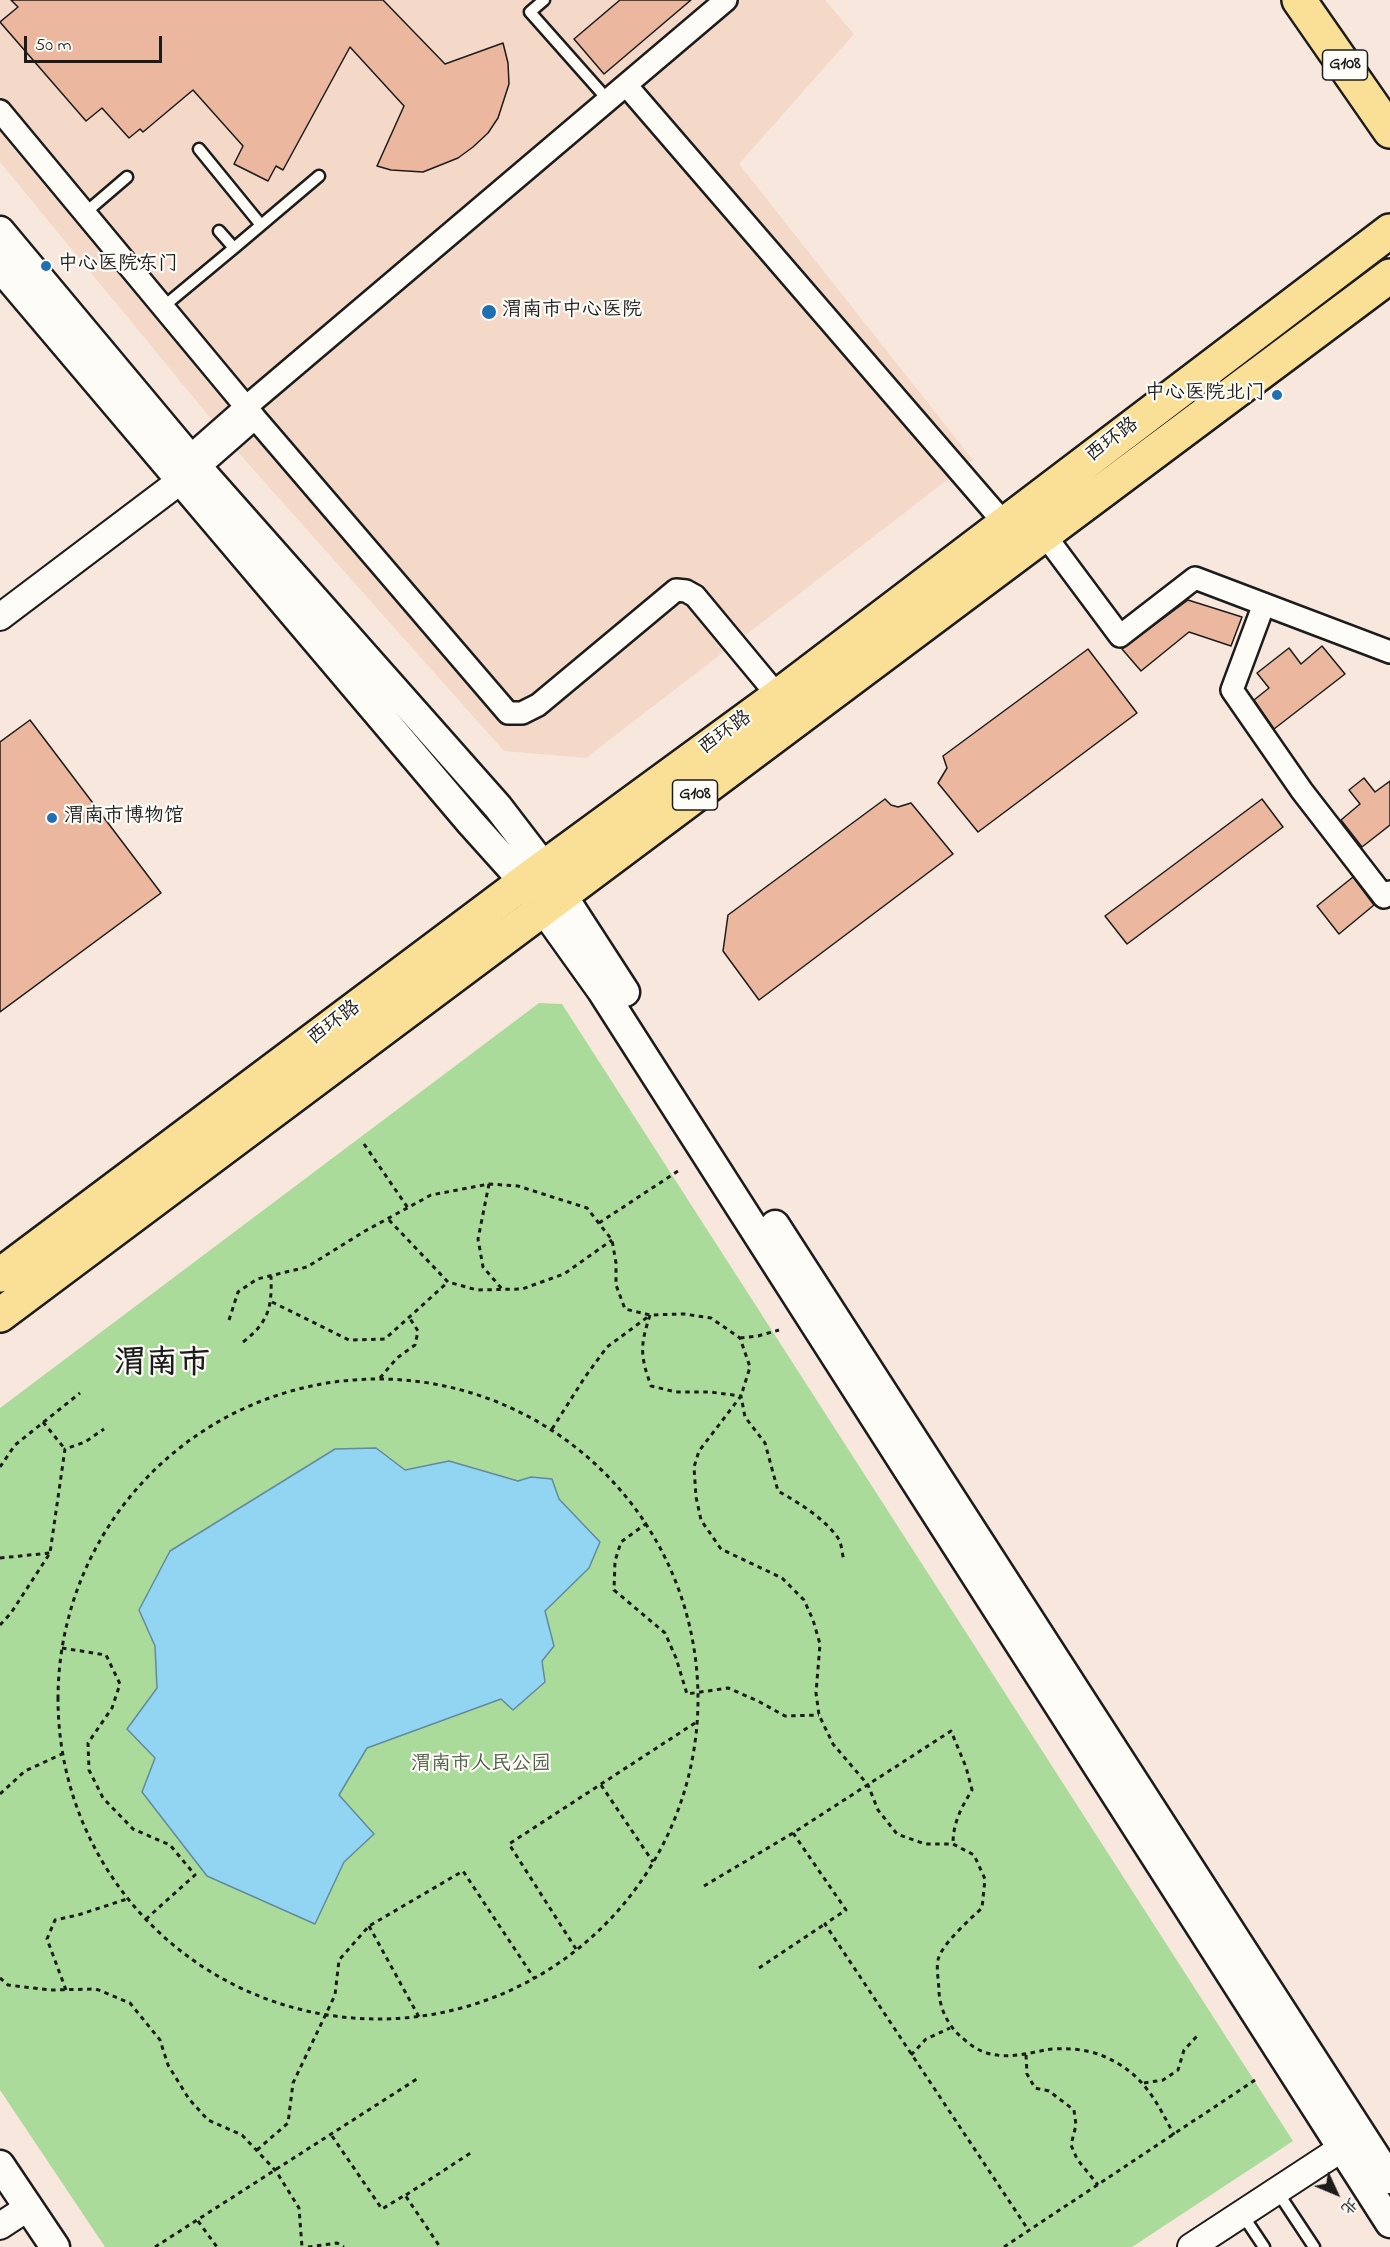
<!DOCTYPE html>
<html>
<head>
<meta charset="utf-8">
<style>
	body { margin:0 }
	#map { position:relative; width:1390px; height:2247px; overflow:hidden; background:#f8e7dc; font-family:"Indie Flower","LXGW WenKai TC",sans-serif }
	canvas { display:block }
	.north { position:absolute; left:1306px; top:2163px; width:60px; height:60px; -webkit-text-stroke:4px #fdfcf7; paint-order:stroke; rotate:134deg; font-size:16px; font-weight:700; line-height:24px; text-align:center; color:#1c1c1c }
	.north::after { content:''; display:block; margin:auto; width:21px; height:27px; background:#1c1c1c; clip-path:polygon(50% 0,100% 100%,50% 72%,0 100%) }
	.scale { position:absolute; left:24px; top:36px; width:138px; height:27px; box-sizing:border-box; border:3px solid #1c1c1c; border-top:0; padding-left:8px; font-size:18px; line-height:21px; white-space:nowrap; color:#1c1c1c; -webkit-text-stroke:4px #fdfcf7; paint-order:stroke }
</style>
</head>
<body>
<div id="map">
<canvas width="1390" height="2247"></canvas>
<div class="north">北</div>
<div class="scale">50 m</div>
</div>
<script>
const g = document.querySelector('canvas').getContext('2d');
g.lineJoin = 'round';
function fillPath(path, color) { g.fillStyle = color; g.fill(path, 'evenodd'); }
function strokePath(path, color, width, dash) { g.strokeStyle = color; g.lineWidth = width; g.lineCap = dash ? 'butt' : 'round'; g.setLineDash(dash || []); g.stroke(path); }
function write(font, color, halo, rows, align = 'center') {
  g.font = font + ' "Indie Flower","LXGW WenKai TC",sans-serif'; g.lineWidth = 4.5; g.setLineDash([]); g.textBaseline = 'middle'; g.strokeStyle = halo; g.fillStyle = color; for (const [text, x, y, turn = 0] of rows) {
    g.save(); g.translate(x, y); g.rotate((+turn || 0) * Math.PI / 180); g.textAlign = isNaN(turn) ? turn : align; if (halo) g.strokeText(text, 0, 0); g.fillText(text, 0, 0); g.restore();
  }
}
fillPath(new Path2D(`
	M0 0H825L854 34 739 164 973 460 586 758 504 751 244 459 0 162Z`), '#f4d9c9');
fillPath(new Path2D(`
	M539 1003 562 1004 1293 2141 1132 2247H105L0 2090V1408Z`), '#abdb9b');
const water = new Path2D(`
	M376 1448 405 1470 449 1461 518 1481 531 1477 552 1479 559 1499 600 1542 589 1568 545 1611 554 1646 542 1661 545 1682 513 1710 501 1699 367 1748 339 1795 374 1834 344 1862 315 1924 207 1876 142 1792 155 1758 127 1729 157 1688 155 1646 139 1610 170 1551 335 1449Z`);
fillPath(water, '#91d5f3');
strokePath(water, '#628b9d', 1.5);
const building = new Path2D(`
	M11 0H383L445 64 503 43 508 63 509 84 498 118 488 133 473 147 458 158 423 172 391 170 377 166 404 106 350 47 283 170 276 166 268 181 234 164 243 146 193 90 143 132 140 129 129 138 102 108 86 121 0 22 18 7Z
	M620 0H691L604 74 574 39Z
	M1188 600 1242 617 1231 646 1189 632 1141 671 1122 649Z
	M1322 646 1345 674 1274 729 1254 700 1269 688 1257 673 1289 648 1301 664Z
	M1088 649 1137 713 978 832 938 783 947 768 943 756Z
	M30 720 161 893 0 1012V742Z
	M1364 778 1375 792 1390 781V825L1362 847 1341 820 1360 804 1349 790Z
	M885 799 891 805 898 807 911 803 953 854 759 1000 723 951 728 915Z
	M1262 799 1283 827 1127 944 1105 916Z
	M1353 877 1374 905 1339 934 1317 906Z`);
fillPath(building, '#ebb79e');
strokePath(building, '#1c1c1c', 1.5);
const service = new Path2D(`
	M544 0 530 12 608 100
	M199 149 261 225
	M85 213 127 177
	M234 248 319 176
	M163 307 234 248 219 231
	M1277 2191 1314 2247
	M1242 2214 1264 2247`);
const minor = new Path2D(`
	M626 85 1005 524
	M0 111 246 407 726 0
	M255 418 508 713H522L538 705 676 590 686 591 695 596 778 696
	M189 457 246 407 255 418 198 468
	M1044 534 1120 636 1195 578 1390 652
	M1264 604 1232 690 1302 791 1384 897 1390 892`);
const tertiary = new Path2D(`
	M0 617 196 469
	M0 2226 29 2207
	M1191 2247 1359 2137`);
const secondary = new Path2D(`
	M0 231 198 468 498 807 544 867 625 992
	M0 267 471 823 524 882 602 991 1390 2223
	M775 1225 1390 2179
	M0 2165 55 2247`);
const primary = new Path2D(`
	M0 1275 524 882 778 696 1390 231
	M0 1315 1390 276`);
const trunk = new Path2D(`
	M1299 0 1390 131`);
strokePath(service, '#1c1c1c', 15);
strokePath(minor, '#1c1c1c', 26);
strokePath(tertiary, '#1c1c1c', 30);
strokePath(secondary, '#1c1c1c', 33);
strokePath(primary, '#1c1c1c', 38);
strokePath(trunk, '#1c1c1c', 38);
strokePath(new Path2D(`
	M364 1144 408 1208
	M489 1184 478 1239 483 1267 502 1289
	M389 1220 448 1282 477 1290 522 1289 564 1274 612 1240
	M599 1223 678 1171
	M272 1302 349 1340 385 1339 448 1282
	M650 1315C640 1346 640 1355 651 1386L676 1392H710L741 1396 745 1417 765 1443 778 1491C799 1503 824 1518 838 1538 842 1544 842 1554 844 1561
	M229 1320 238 1292 257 1279 307 1267 365 1231 431 1195 489 1184 518 1186 587 1208 612 1240 616 1263V1285L625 1309 650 1315 684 1314 711 1318 740 1338 750 1367 741 1396 699 1451 694 1467 696 1497 701 1520 721 1549 782 1578 804 1600 813 1620 820 1644 816 1693 819 1715 833 1744 868 1785 878 1810 897 1834 925 1844H953L974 1855 985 1879 982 1908C970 1919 941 1945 938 1960 936 1969 939 1983 939 1992 940 2009 948 2025 960 2036 964 2039 969 2044 974 2047 996 2061 1021 2055 1045 2050 1062 2047 1087 2049 1103 2056 1142 2072 1156 2100 1174 2135
	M740 1338 758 1336 779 1330
	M243 1342C269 1322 272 1307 271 1276
	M380 1378 397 1358 415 1345 418 1331 409 1317
	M58 1699a320 320 0 1 1 640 0a320 320 0 1 1-640 0Z
	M43 1422 65 1449
	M552 1429 585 1377 607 1347 649 1316
	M0 1467 15 1445 80 1393
	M647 1523 621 1542 615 1561 614 1590 665 1633 676 1658 687 1694 728 1688 758 1701 785 1716 819 1715
	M0 1558 50 1553
	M0 1625 11 1613 50 1553 65 1449 85 1442 104 1429
	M62 1648 106 1655 120 1684 112 1708 88 1743 89 1770 103 1798 133 1829 170 1845 195 1875 145 1920
	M601 1785 653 1862
	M0 1794 25 1771 62 1754
	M793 1833 846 1910 825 1924 1029 2231
	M704 1886 793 1833 951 1731 966 1767 972 1790C961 1808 953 1823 953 1844
	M369 1926 419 2017
	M576 1949 509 1844 698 1721
	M759 1968 825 1924
	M0 1978 8 1985 50 1990 96 1989 130 2003 160 2040 168 2065 189 2099 208 2120 242 2135 276 2171 299 2208 302 2247
	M66 1990 47 1939 55 1920 78 1915 127 1899
	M911 2055 926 2039 950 2028
	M1026 2055 1027 2074 1035 2088 1049 2091 1074 2110 1076 2125 1071 2145 1077 2159 1098 2185
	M1144 2083 1163 2080 1178 2070 1184 2050 1198 2035
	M332 2136 382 2209 405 2195 440 2247
	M257 2150 288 2123 293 2083 335 1995 339 1960 369 1926 463 1871 534 1978
	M406 2195 472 2152
	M198 2221 217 2247
	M155 2247 420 2077
	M308 2247 337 2243 344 2247
	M1004 2247 1255 2080`), '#1c1c1c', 3, [4.5, 4.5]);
strokePath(service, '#fdfcf7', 10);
strokePath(minor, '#fdfcf7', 21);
strokePath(tertiary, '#fdfcf7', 26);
strokePath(secondary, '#fdfcf7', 28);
strokePath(primary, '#fadf96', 33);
strokePath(trunk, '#fadf96', 33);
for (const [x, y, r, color] of [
	[46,266,6,"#1f6fb2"],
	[489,312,8,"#1f6fb2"],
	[1277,395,6,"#1f6fb2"],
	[52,818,6,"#1f6fb2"]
]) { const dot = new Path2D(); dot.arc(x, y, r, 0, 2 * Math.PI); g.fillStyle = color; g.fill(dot); strokePath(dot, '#fdfcf7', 2); }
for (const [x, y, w] of [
	[1345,65,45],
	[695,795,45]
]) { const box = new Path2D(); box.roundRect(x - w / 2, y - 15, w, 30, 4.5); g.fillStyle = '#fdfcf7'; g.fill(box); strokePath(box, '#1c1c1c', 1.5); }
write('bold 18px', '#1c1c1c', null, [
	["G108",1345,65],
	["G108",695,795]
]);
write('20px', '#1c1c1c', '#fdfcf7', [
	["中心医院东门",58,266],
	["渭南市中心医院",502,312],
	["中心医院北门",1265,395,"right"],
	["渭南市博物馆",64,818]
], 'left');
write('20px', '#1c1c1c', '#fdfcf7', [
	["西环路",1113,441,-37],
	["西环路",726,734,-36],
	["西环路",335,1024,-37]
]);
write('20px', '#4e5f48', '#fdfcf7', [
	["渭南市人民公园",481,1766]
]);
write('bold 32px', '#1c1c1c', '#fdfcf7', [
	["渭南市",162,1367]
]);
</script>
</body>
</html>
